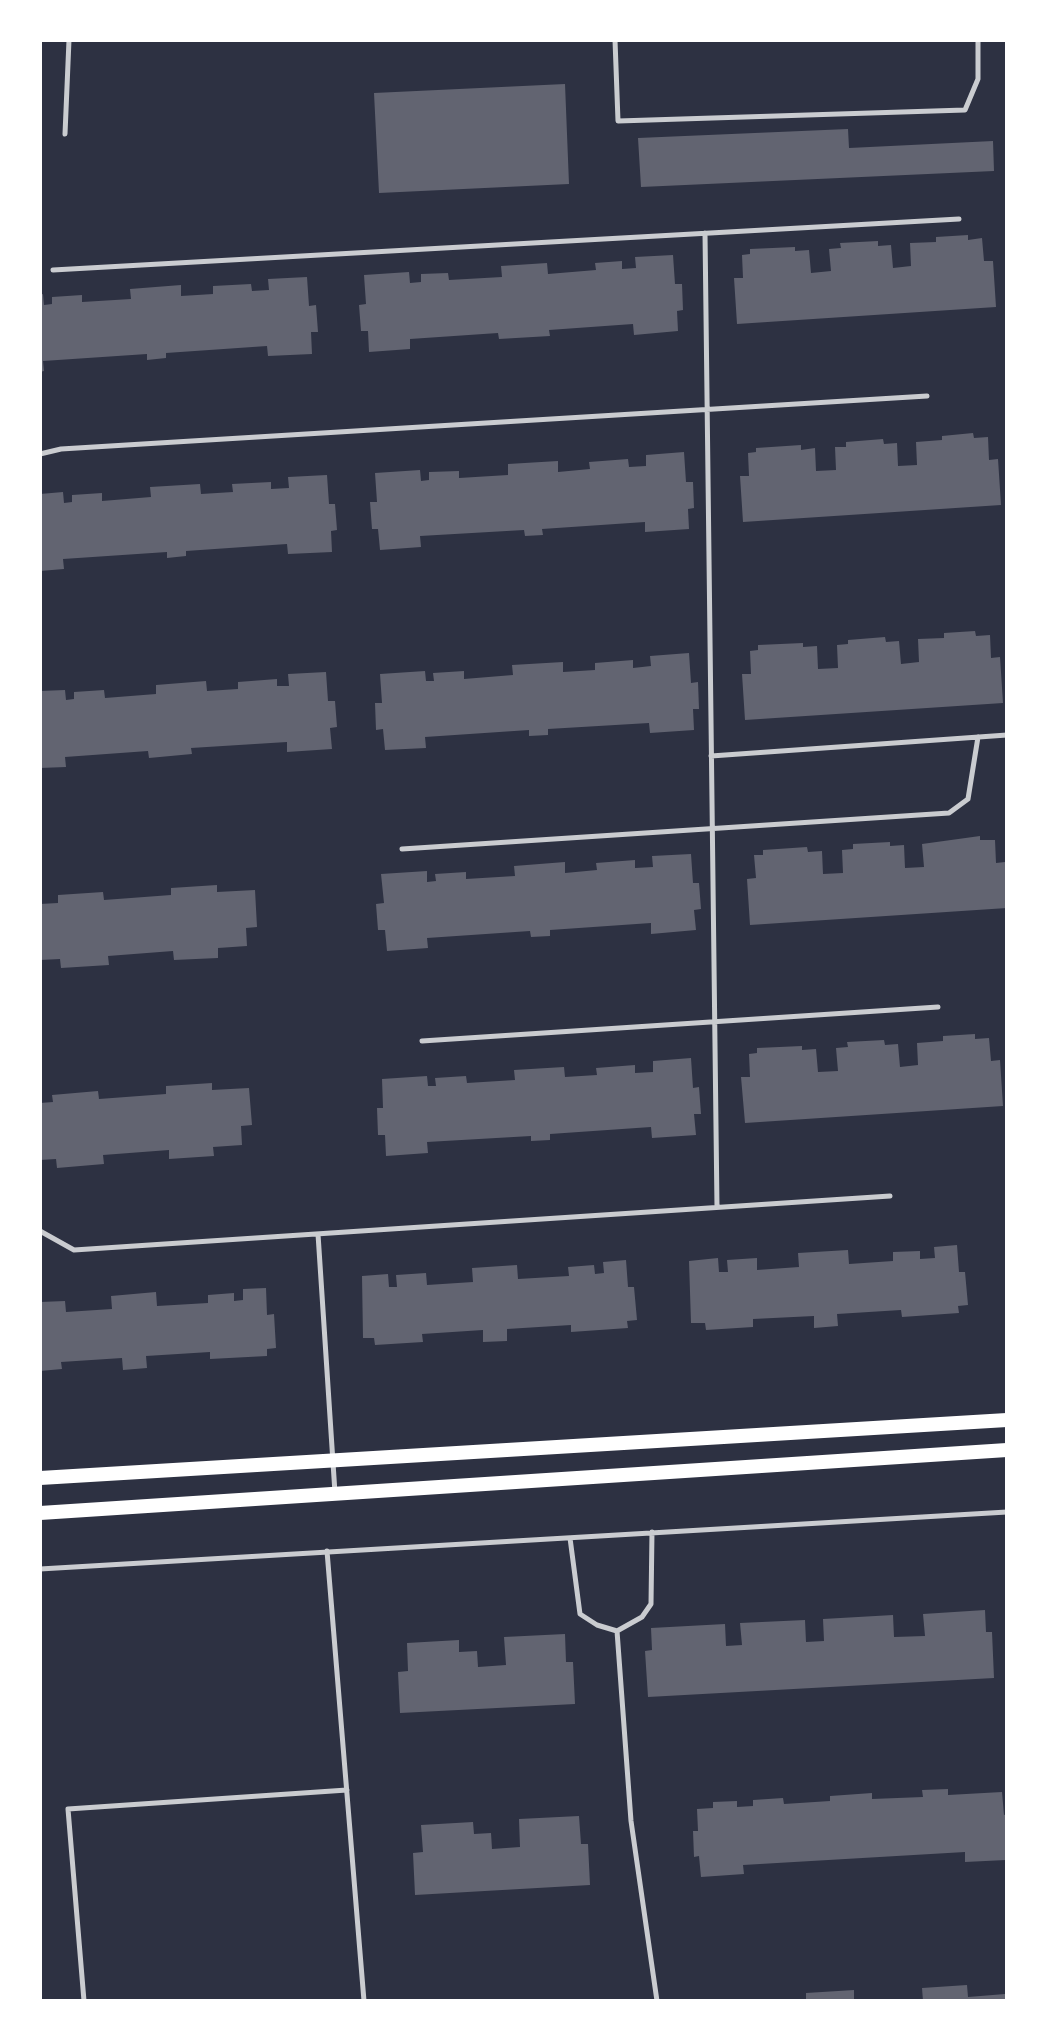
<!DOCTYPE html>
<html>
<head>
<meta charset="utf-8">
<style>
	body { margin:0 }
	#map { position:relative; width:1047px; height:2041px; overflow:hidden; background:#2d3142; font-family:"Varela Round",sans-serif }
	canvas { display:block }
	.frame { position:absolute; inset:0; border:42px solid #fff; pointer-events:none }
</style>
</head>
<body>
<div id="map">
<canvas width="1047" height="2041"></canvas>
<div class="frame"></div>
</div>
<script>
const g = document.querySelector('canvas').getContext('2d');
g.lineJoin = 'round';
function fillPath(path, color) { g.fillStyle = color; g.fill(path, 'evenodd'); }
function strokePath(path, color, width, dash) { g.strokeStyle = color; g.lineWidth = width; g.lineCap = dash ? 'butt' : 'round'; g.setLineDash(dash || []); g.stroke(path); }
fillPath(new Path2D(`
	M565 84 569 184 379 193 374 93Z
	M848 129 849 148 993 141 994 171 641 187 638 138Z
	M968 235V240L982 238 984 261H993L996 307 737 324 734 278H743L742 255 750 254V249L795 247V251L809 250 811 273 831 271 829 249 841 248 840 243 878 241V246L891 245 893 268 911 266 910 243 936 242V237Z
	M673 255 675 284H682L683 310 677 311 678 331 634 335 633 324 549 330 550 336 499 339 498 333 410 339V349L369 352 368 331H361L359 305 366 304 364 275 409 272 410 283 421 282V274L448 273 449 280 502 277 501 266 547 263 548 274 596 270 595 263 622 261V269L636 268 635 257Z
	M307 277 309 306 316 305 318 332H311L312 354 268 356 267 346 166 353V358L147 360V354L43 361 44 371 40 372V295L43 294 44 305 52 304V297L82 295V302L131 299 130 289 181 285V296L213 294V286L251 284 252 291 269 290 268 279Z
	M973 433 974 438 988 437 989 460 998 459 1001 505 743 522 740 476H749L748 453 756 452V448L801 445V450L815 448 816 471 836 470 835 447H846V442L883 439 884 444 897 443 898 466 917 465 916 442 942 440V436Z
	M684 452 686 482H693L694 508 688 509 689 529 645 532V522L542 529 543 535 525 536 524 530 420 536 421 547 380 550 378 529H372L370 502H377L375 473 420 470 421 481 429 480V472L459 471V478L508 475V464L558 461V472L590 469 589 462 628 459 629 467 646 466V455Z
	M327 475 329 504H335L337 530 331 531 332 552 288 554 287 544 186 551V556L167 558V552L63 559 64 569 40 571V494L63 492 64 503 72 502V495L102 493V501L151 497 150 487 200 484 201 494 233 492 232 484 271 482V489L289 488 288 477Z
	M975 631 976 636 990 635 991 658 1000 657 1003 703 745 720 742 674H751L750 651 758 650V645L803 643V647L817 646 818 669 838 668 837 645 848 644V640L885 637 886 642 899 641 901 664 919 662 918 639 944 638V633Z
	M689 653 691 683 698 682 699 709H693L694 730 650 733 649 723 548 729V735L529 736V730L425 737 426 748 385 750 383 729 376 730 375 703H382L380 674 425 671 426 681H434L433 673 464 671V679L513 675 512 665 563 662V672L595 670V663L633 660V668L651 666 650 656Z
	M326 672 328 701H335L337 727 330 728 332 749 287 752V742L191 748 192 754 149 758 148 751 65 757 66 767 40 768V691L65 690 66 700 74 699V692L104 690 105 698 156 694V685L206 681 207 691 238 689V682L277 679V686H289L288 674Z
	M980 836V840H995L996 863 1005 862 1007 908 750 925 747 879 756 878 754 855H763V850L807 847 808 852 822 851 823 874 843 873 842 850 853 849V844L890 842V846L904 845 905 868 924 867 922 844Z
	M691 854 693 883H699L701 909 694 910 696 930 651 934V923L550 930V936L531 937 530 931 427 938 428 948 387 951 385 930H378L376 904 384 903 381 874 427 871V882L436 881 435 874 466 872V879L515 876 514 866 565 862V873L597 870 596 863 635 860V868L653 867 652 856Z
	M217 885V892L255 890 257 927 246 928 247 946 218 948V958L174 960 173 951 108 956 109 965 61 968 60 959 40 960V904L58 903V895L103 892 104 900 171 895V888Z
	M975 1034V1039L989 1038 991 1061 1000 1060 1003 1106 745 1123 741 1077H750L749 1054 757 1053V1048L802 1046V1050L816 1049 818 1072 838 1071 836 1048 848 1047 847 1042 884 1040 885 1045 898 1044 900 1067 918 1065 917 1043 943 1041V1036Z
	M691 1058 693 1088 699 1087 701 1114H694L696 1135 652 1138 651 1127 550 1134V1140L531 1141V1136L427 1142 428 1153 386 1156 385 1135H378L377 1108H383L382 1079 427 1076 428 1086H436L435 1078 466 1076 467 1083 515 1080 514 1070 564 1067 565 1077 597 1075 596 1068 635 1065V1073L653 1072V1061Z
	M212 1083V1090L249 1088 252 1125 241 1126 242 1145 213 1147 214 1156 169 1159V1150L103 1155 104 1164 57 1168 56 1159 40 1160V1103L53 1102 52 1095 98 1091 99 1099 166 1094V1086Z
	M957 1245 959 1272H965L968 1305 958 1306 959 1313 902 1317 901 1310 837 1314 838 1326 814 1328V1316L753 1319V1327L706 1330 705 1323H691L689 1261 718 1258 719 1272H728L727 1260 757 1258V1270L799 1267 798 1253 848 1250 849 1264 893 1261V1252L920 1251V1259L935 1258 934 1247Z
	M626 1260 628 1287H634L637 1320 627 1321 628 1328 571 1332V1325L507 1329V1341L483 1342V1330L422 1334 423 1342 375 1345 374 1338H363L362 1276 388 1274 389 1287H397L396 1275 426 1273 427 1285 473 1282 472 1268 517 1265 518 1279 569 1276 568 1267 594 1265 595 1274 604 1273 603 1262Z
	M266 1288 267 1315 274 1314 276 1348 267 1349V1356L210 1359V1352L146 1356 147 1368 123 1370 122 1358 61 1362 62 1369 40 1371V1302L65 1301 66 1312 112 1309 111 1296 156 1292 157 1306 208 1303V1295L234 1293V1301L243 1300V1289Z
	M985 1610 986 1632H992L994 1678 648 1697 645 1651 652 1650 651 1628 725 1624 726 1646 742 1645 740 1623 805 1620 806 1642 824 1641 823 1619 893 1615 894 1637 925 1636 923 1614Z
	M565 1634 566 1662H573L575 1704 400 1713 398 1672 408 1671 407 1643 459 1640V1652L477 1651 478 1667 506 1665 504 1637Z
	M948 1789V1795L1002 1792 1004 1815 1007 1814 1006 1860 965 1862V1852L743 1865 744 1874 701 1877 699 1856 694 1857 693 1831H698L697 1809 713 1808V1802L737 1801V1807L753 1806V1800L783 1798 784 1804 830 1801V1796L872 1793V1799L923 1797 922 1790Z
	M579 1816 581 1844H588L590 1885 415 1895 413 1853 423 1852 421 1825 473 1822 474 1834 491 1833 492 1849 520 1847 519 1819Z
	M967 1985 968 1997 1005 1994V2001H923L922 1988Z
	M854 1990V2001H806V1993Z`), '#626471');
strokePath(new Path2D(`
	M615 40 618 121 965 110 978 79V40
	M65 134 69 40
	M705 233 717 1207
	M53 270 959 219
	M40 454 61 449 927 396
	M711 756 1007 735
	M402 849 949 813 968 799 978 737
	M422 1041 938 1007
	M40 1231 74 1250 890 1196
	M318 1234 335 1493
	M570 1538 580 1614 597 1625 617 1631 642 1617 651 1604 652 1532
	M327 1551 364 2001
	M40 1569 1007 1512
	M617 1631 631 1821 657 2001
	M84 2001 68 1809 347 1790`), '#caccd0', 5);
strokePath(new Path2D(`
	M40 1478 1007 1420
	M40 1513 1007 1450`), '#fff', 14);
</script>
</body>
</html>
